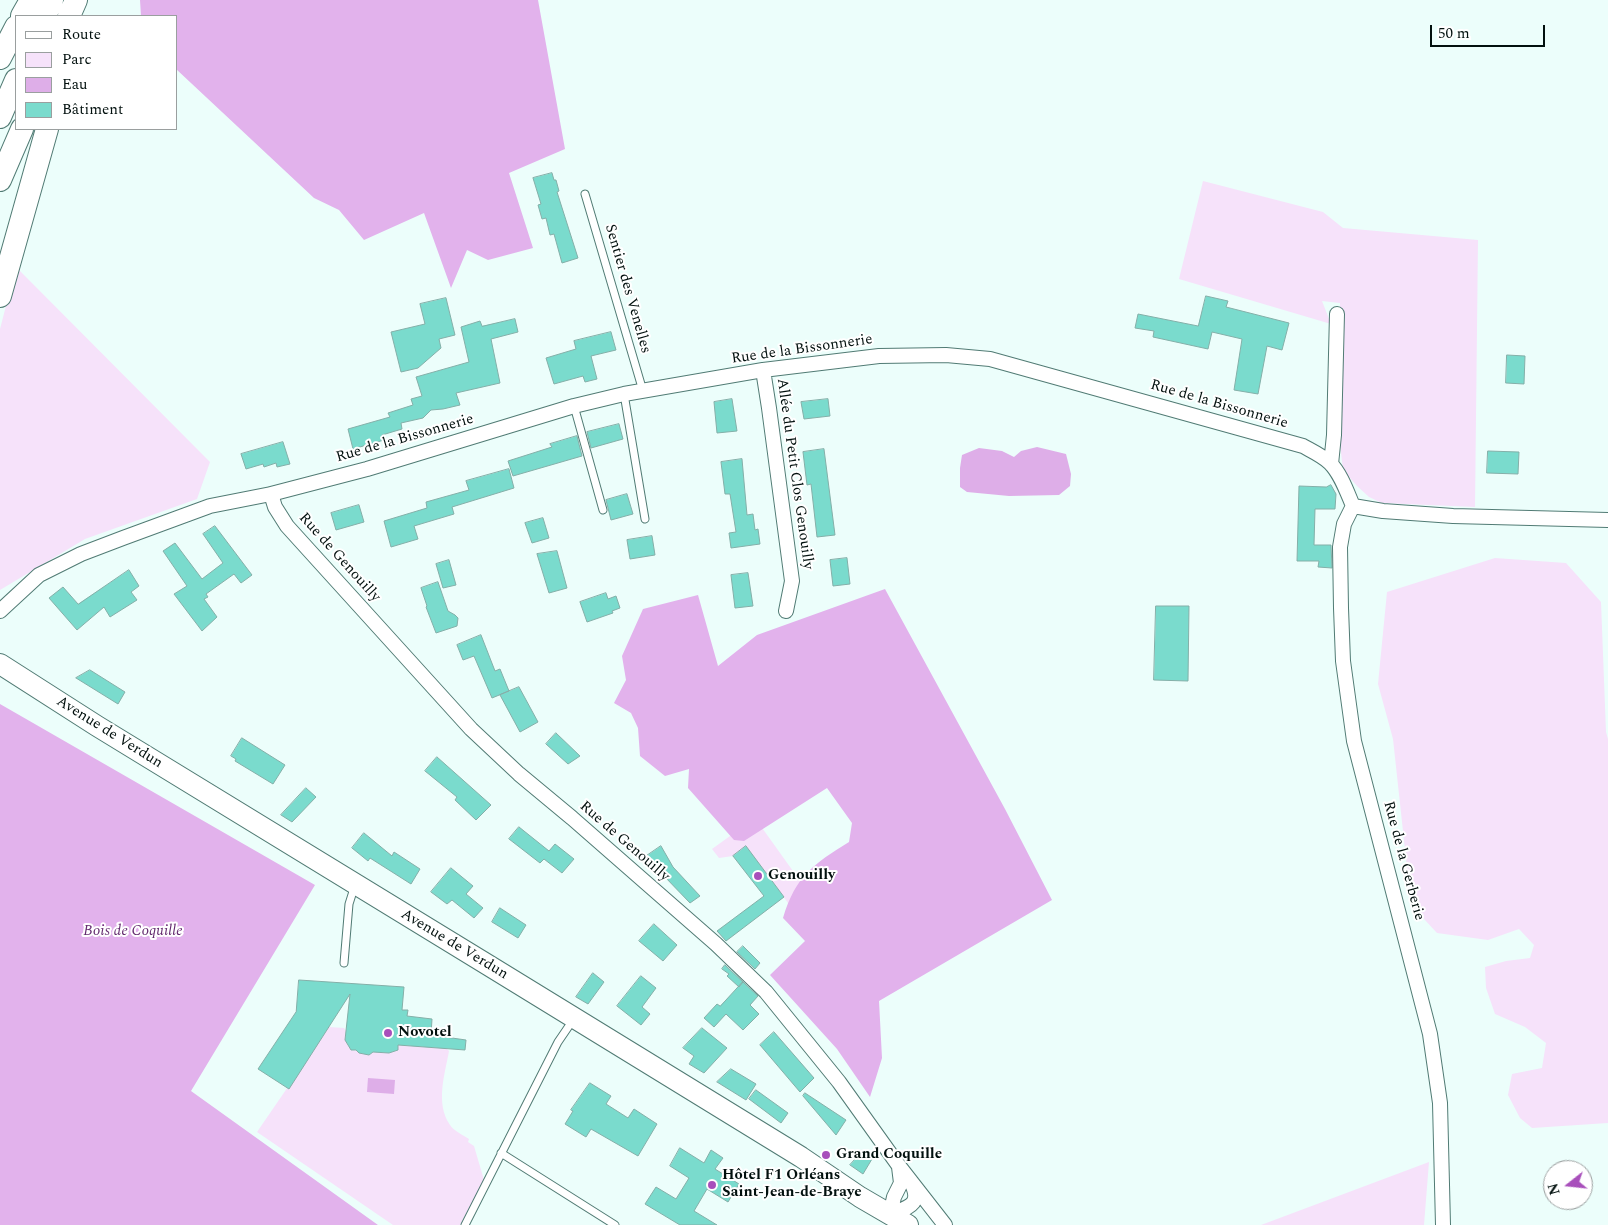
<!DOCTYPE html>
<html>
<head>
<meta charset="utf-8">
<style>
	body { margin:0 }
	#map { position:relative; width:1608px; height:1225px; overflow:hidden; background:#ecfefb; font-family:Spectral,serif }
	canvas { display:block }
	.legend { position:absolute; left:15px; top:15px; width:162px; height:115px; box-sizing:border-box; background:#fff; border:1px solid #9a9f9f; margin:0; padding:6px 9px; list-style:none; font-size:15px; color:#02100e }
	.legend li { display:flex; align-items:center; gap:10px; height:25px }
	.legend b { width:25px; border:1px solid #9a9f9f }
	.north { position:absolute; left:1543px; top:1160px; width:50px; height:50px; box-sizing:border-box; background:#fff; border:1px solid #9a9f9f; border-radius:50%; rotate:254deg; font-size:14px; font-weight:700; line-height:20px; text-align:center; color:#02100e }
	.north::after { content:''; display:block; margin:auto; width:18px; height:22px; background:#a84fbb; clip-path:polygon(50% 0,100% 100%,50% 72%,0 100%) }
	.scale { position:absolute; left:1430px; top:25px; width:115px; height:22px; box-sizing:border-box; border:2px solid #02100e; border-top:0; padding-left:6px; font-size:15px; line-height:18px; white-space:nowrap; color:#02100e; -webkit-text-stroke:4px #fff; paint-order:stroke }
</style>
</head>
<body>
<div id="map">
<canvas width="1608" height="1225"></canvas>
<ul class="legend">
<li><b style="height:6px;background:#fff"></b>Route</li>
<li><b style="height:14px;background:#f6e2fa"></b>Parc</li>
<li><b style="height:14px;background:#deaee8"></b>Eau</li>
<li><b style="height:14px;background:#7adbcd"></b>Bâtiment</li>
</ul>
<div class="north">N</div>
<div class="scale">50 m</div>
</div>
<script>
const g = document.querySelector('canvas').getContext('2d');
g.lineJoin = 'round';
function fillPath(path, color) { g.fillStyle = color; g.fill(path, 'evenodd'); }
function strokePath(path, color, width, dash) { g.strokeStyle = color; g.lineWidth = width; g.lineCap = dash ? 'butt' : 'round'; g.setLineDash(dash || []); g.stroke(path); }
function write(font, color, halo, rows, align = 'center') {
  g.font = font + ' Spectral,serif'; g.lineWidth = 4; g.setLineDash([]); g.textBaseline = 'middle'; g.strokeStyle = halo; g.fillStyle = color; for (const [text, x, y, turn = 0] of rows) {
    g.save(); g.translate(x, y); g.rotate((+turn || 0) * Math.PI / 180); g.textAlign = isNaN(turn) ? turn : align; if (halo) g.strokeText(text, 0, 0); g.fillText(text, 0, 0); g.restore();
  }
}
fillPath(new Path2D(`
	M1203 181 1323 212 1343 228 1478 240 1475 507 1382 503 1369 497 1357 486 1343 470 1339 435 1340 303 1322 301 1331 324 1179 279Z
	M16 267 210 462 197 499 85 539 0 590V329Z
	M1495 558 1566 563 1601 602 1606 732 1608 739V1123L1532 1128 1520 1118 1508 1095 1512 1074 1542 1068 1546 1043 1525 1027 1495 1014 1486 988 1485 967 1506 961 1530 958 1534 945 1519 929 1488 940 1437 933 1411 905 1393 739 1378 684 1387 592Z
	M755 818 818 906 800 919 746 847 733 856 719 858 712 849Z
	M329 1027 344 1028 346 1031 345 1038 348 1039 347 1044 351 1050C357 1050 362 1054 369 1055L373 1052 389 1053 398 1050V1045L446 1048 449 1051C445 1074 435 1103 450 1125 454 1131 463 1135 469 1139L468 1142 474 1146 484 1180 460 1225H393L257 1132Z
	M1429 1162 1424 1225H1261Z`), '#f6e2fa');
fillPath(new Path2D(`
	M140 0H538L565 149 509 173 533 248 488 260 467 250 451 288 424 213 364 240 339 210 314 198 176 69V16H141Z
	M885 589 1005 809 1052 900 879 1001 882 1058 870 1097 837 1049 770 975 805 941 783 918C796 875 814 864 849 842L852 823 827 788 744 841 734 840 688 788 689 769 665 776 640 756 638 728 631 713 614 703 626 680 622 656 643 609 698 595 718 666 757 635Z
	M0 704 315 885 191 1091 378 1225H0Z`), '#e2b2ec');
fillPath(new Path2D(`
	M1037 447 1066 454 1071 474 1070 486 1059 495 1009 496 967 492 960 487V468L962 455 979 448 1002 451 1014 457 1021 451Z
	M368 1078 395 1080 394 1094 367 1092Z`), '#deaee8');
const building = new Path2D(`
	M552 173 554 180H556L559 191 557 192 578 258 562 263 554 234 550 235 546 218 542 219 538 205 541 204 533 178Z
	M1206 296 1228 301 1226 307 1289 323 1282 350 1267 346 1258 394 1234 390 1242 339 1212 332 1208 349 1153 337 1154 331 1135 328 1138 314 1198 326Z
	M446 298 455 335 439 339 441 348 418 368 401 372 391 332 425 324 420 304Z
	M515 319 518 332 491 339 500 383 456 393 460 405 443 409 431 410 423 418 401 423 402 429 382 435 384 440 353 449 348 429 390 417 388 413 413 405 411 399 422 396 416 377 469 362 461 327 480 321 482 326Z
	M611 332 616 350 591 356 597 379 585 382 583 376 554 384 546 358 576 349 574 341Z
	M1507 355 1525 356 1524 384 1506 383Z
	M732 399 737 431 717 433 714 402Z
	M828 399 830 416 804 419 801 402Z
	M619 424 623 439 591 448 587 432Z
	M577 436 582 456 513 476 508 461 552 447 550 444Z
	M283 442 290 464 277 467 276 463 264 467 263 464 246 469 241 454Z
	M824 449 835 535 817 537 811 484 807 485 803 452Z
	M1488 451 1519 452 1518 474 1487 473Z
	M742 459 747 515 753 514 755 530 758 529 760 544 731 548 729 533 736 532 730 494H725L721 462Z
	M509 469 514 488 452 507 454 514 414 526 418 539 391 547 384 521 427 508 426 502 469 490 466 481Z
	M1331 485 1336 494 1335 509H1315L1314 545H1331L1332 568 1318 567 1319 561H1297L1299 486 1326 487Z
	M627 494 633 514 611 520 606 500Z
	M359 505 364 522 336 530 331 513Z
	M543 518 549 538 532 543 525 523Z
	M215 526 252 575 241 583 234 574 206 594 208 597 204 599 217 617 202 631 174 594 187 586 163 551 175 543 202 579 223 563 203 534Z
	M652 536 655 555 630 559 627 540Z
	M557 551 567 588 549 593 537 554Z
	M847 558 850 584 833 586 830 560Z
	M449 560 456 585 443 588 436 564Z
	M129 570 139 586 131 592 137 600 110 617 104 607 77 630 49 598 63 587 78 604Z
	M748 573 753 606 735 608 731 575Z
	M438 582 448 611 455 615 458 618 457 626 436 633 426 607 427 606 421 588Z
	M606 593 608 599 616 596 620 608 612 611 613 613 587 622 580 602Z
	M1156 606H1189L1188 681 1154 680Z
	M481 635 495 671 500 669 509 691 492 698 474 656 463 660 457 645Z
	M90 670 125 692 118 704 76 678Z
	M519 687 538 722 520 732 500 695Z
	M556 733 580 756 568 764 546 744Z
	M242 738 285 765 273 784 235 761 236 759 231 756Z
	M437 757 491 805 476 820 455 800 457 797 425 771Z
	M306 788 316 797 292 822 281 815Z
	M519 827 549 851 555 844 574 859 562 873 544 859 540 863 509 839Z
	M364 833 392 856 394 852 420 869 411 884 370 858 368 861 352 848Z
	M661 846 673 867 700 896 690 903 664 876 662 872 645 857Z
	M746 846 784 897 726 941 717 931 764 896 733 856Z
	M451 868 473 886 466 894 483 908 474 918 452 900 447 904 431 892Z
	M500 908 526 925 518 938 492 922Z
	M654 924 677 945 663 961 639 941Z
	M743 946 760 963 755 969 737 952Z
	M725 965 743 982 739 987 727 976 729 974 722 969Z
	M593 973 604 982 588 1004 576 997Z
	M641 976 656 988 642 1007 650 1014 641 1025 617 1006Z
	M299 980 404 987 402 1010H408L407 1016 432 1019 431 1035 466 1040 465 1050 398 1045V1050L389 1053 373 1052 369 1055 359 1053 356 1050H351L345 1040 350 994 289 1089 258 1069 296 1012Z
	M743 982 758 996 750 1005 759 1014 743 1030 726 1014 714 1027 704 1018 717 1004 720 1006Z
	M702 1028 727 1048 704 1073 689 1064 694 1056 683 1048Z
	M774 1032 814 1078 800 1092 760 1045Z
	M731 1069 756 1084 746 1100 717 1082Z
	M590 1083 611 1096 606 1104 628 1118 634 1109 657 1124 638 1156 591 1129 586 1137 565 1124 573 1111 571 1110Z
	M756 1090 788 1113 781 1123 749 1099Z
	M805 1093 846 1120 836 1135 803 1096Z
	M680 1148 704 1163 711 1150 723 1158 715 1169 739 1184 728 1202 707 1189 694 1211 717 1225H680L645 1204 656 1187 676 1199 689 1178 670 1166Z
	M862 1152 872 1159 863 1174 850 1165Z`);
fillPath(building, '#7adbcd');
strokePath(building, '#84afa8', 1);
const service = new Path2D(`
	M585 194 643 391
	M624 394 645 519
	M574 406 603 510
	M344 963 349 904 355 885
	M501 1153 615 1225
	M465 1225 558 1042 573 1020`);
const minor = new Path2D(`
	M763 370 769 408 792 581 786 611
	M1331 464 1334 435 1337 314
	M271 494 275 507 287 526 471 729 519 774 572 818 716 944 766 992 839 1082 899 1166 945 1225
	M1353 506 1344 524 1340 547 1341 608 1343 661 1354 741 1430 1034 1440 1103 1443 1225
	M0 611 39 575 81 554 123 538 210 506 271 494 367 469 574 406 624 394 763 370 879 356 946 355 990 359 1303 446C1312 451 1323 456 1330 463 1341 474 1347 492 1353 506L1383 511 1453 516 1608 520
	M890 1215 894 1197 901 1183 899 1167
	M890 1215C907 1207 922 1206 912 1184`);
const secondary = new Path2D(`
	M0 664 97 726 488 965 801 1157 860 1197 908 1225`);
const trunk = new Path2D(`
	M22 16 31 0
	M45 16 52 0
	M69 16 76 0
	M0 58 16 27
	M0 117 16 80
	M0 180 22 129
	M0 296 47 129`);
strokePath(service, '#517b74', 9);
strokePath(minor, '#517b74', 16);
strokePath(secondary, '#517b74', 22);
strokePath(trunk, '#517b74', 24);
strokePath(service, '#fff', 7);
strokePath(minor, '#fff', 14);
strokePath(secondary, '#fff', 20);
strokePath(trunk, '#fff', 22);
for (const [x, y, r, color] of [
	[758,876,5,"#a84fbb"],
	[388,1033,5,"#a84fbb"],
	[826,1155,5,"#a84fbb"],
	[712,1185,5,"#a84fbb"]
]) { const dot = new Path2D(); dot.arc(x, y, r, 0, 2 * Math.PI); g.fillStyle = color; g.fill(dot); strokePath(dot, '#fff', 2); }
write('15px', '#02100e', '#fff', [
	["Sentier des Venelles",627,289,74],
	["Rue de la Bissonnerie",802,350,-8],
	["Rue de la Bissonnerie",1219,405,16],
	["Rue de la Bissonnerie",405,439,-16],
	["Allée du Petit Clos Genouilly",794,474,82],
	["Rue de Genouilly",339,558,48],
	["Avenue de Verdun",109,733,32],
	["Rue de Genouilly",624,842,41],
	["Rue de la Gerberie",1403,861,75],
	["Avenue de Verdun",454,945,31]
]);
write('bold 15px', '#02100e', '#fff', [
	["Genouilly",768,876],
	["Novotel",398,1033],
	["Grand Coquille",836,1155],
	["Hôtel F1 Orléans",722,1176],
	["Saint-Jean-de-Braye",722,1193]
], 'left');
write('italic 15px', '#642b6f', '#fff', [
	["Bois de Coquille",133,932]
]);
</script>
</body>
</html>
